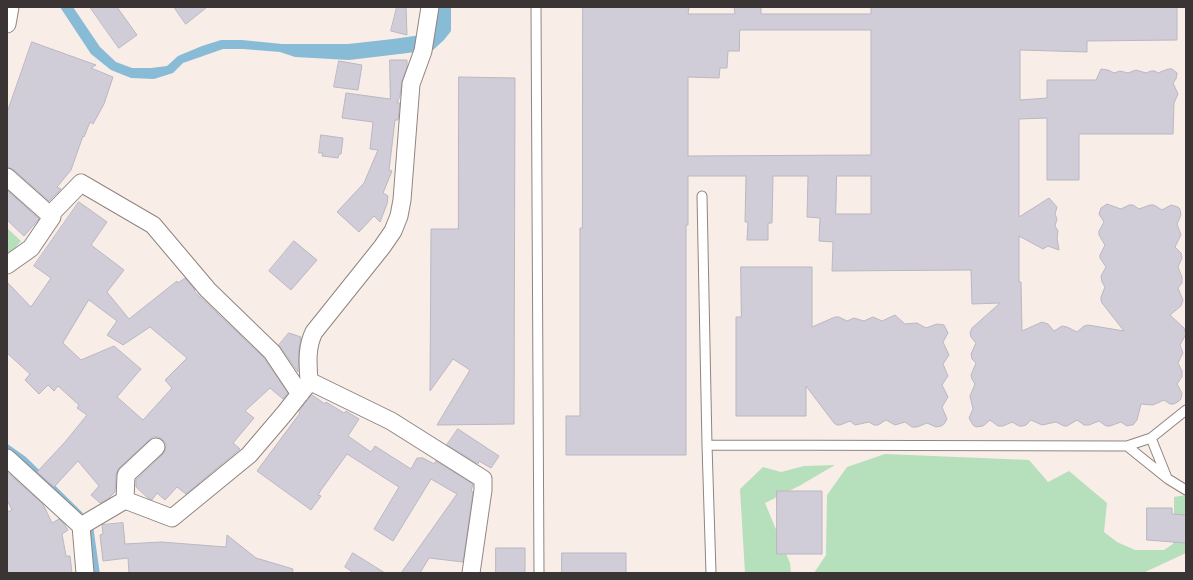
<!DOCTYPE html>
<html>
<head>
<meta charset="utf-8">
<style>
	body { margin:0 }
	#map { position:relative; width:1193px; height:580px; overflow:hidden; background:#f9ede8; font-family:Jost,sans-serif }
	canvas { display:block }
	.frame { position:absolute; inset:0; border:8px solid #3a3534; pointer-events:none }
</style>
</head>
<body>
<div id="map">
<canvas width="1193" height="580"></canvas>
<div class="frame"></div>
</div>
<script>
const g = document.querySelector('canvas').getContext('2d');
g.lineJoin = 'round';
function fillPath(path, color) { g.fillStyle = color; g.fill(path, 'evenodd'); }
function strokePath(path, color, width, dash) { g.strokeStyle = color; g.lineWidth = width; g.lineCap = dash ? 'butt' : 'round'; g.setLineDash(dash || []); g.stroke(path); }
fillPath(new Path2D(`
	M7 228 21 241 7 257Z
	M885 454 1029 460 1048 482 1069 471 1107 503 1104 532 1117 542 1135 550H1164L1173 544 1174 523V497L1186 495V553L1143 573H814L826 555 827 495 847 467Z
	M835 465 799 486 765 503 790 563 791 573H745L740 489 763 467 781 472 804 466Z`), '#b6dfbc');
fillPath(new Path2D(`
	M60 7H73L100 47 116 62 132 68H151L167 66 178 56 202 46 221 40H242L282 44H348L393 39 421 35 433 30 436 26 437 7H451V31L444 40 433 50 349 60 295 57 280 52 243 49H223L183 63 173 73 154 79 131 78 111 70 91 54Z`), '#88bbd6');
strokePath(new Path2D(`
	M7 447 24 459 80 514
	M87 525 91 531 97 573`), '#88bbd6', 5.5);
const building = new Path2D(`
	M90 7H117L137 35 119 48Z
	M174 7H207L186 24Z
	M397 7H406L407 35 391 31Z
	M583 7H689L688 14H735L734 7H761V14H871V7H1177V40L1087 41V52L1020 50V100L1047 98V80H1096L1101 69 1108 70 1114 73 1120 71 1128 73 1136 70 1146 73 1151 71H1155L1158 73 1168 69H1172L1177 73 1176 79 1173 83 1178 94 1174 103 1173 134H1079V180H1047V118L1019 119V217L1049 198 1057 207 1055 214 1057 219 1055 226 1058 231 1057 238 1059 250 1048 246 1043 249 1019 236V282H1021L1022 331 1042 322 1048 324 1054 331 1062 326 1067 327 1077 332 1084 326 1088 325 1124 331 1102 303 1101 300V297L1105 287 1102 282 1101 276 1106 267 1100 258V255L1105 245 1099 235V231L1104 222 1099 214 1101 208 1107 204 1121 209 1129 205H1133L1139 209 1150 205H1154L1162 210 1171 205 1178 207 1180 209 1181 215 1177 224 1181 235 1175 247 1181 253 1182 258 1178 267 1182 277V283L1178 288 1183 300 1181 306 1170 315 1184 328 1186 334 1180 345 1183 353 1178 363 1182 371V377L1177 384 1182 393 1181 399 1179 401 1174 404H1170L1164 400 1153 405 1141 404 1137 420 1133 425H1131L1127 426 1121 422 1110 426H1106L1099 421 1089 425H1084L1077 420 1067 426H1064L1056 422 1042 425 1031 420 1026 425 1023 426H1019L1012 422 1003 426H998L990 420 983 426 976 427 973 425 969 418 973 409 970 396 975 384 972 379 971 375 976 363 972 359 971 354 976 343 971 337 970 333 972 328 1000 303 972 304 971 270 832 271 833 242 819 241 820 218 807 217 808 176H773L772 223H768V240H747L748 222H745L746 176H688V225H686V455H566V416H580V228H582ZM740 30H871V155L688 156V77L719 78 720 68H727L728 51H739ZM837 176H871V214H836Z
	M32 42 96 65 91 68 113 77 104 104 93 124 90 122 84 137 83 136 71 170 57 187 61 189 49 201 14 170 7 167V113Z
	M390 60H407V67L402 81 400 96 397 103H400L398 120H395L389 170 392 171 383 193 388 196 387 204 380 222 374 216 359 232 337 212 364 183 378 150 370 149 373 122 342 118 346 93 390 99Z
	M339 61 362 65 358 90 334 87Z
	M459 77 515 78 514 424 437 425 470 370 453 359 430 391 431 229H458Z
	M321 135 343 138 341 154H339L338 158 322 156 323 153H319Z
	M7 190 39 219 24 236 7 220Z
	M79 202 107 222 91 245 124 270 107 292 129 319 177 281 178 283 185 278 195 290 194 291 264 358 288 393 283 399 270 388 245 411 254 418 233 443 240 449 186 494 177 487 165 500 157 493 152 500 148 498 136 487V480L163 454 165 450 166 444 163 440 159 437H153L149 440 119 468 116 475 115 492 108 499 100 503 91 495 99 486 78 461 54 487 37 472 65 442 87 415 77 408 79 405 58 386 54 391 48 385 39 394 25 380 30 374 7 353V282L31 307 51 278 34 266ZM89 300 117 321 107 335 123 345 150 327 187 358 165 380 172 388 143 420 117 397 141 369 114 346 81 360 63 343Z
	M294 241 317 260 291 290 269 271Z
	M741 267H812V327L835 317H839L847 321 854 318 864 321 873 317 882 321 895 315 905 324 917 323 926 328 937 324 944 325 948 333 943 342 949 355 943 364 948 376 942 385 948 397 942 407 947 419 944 424 941 426 936 427 927 423 917 427H912L905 422 895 425 886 420 878 425H874L869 422 855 425 850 421 840 425H837L834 423 806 386V416H736V317H741Z
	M289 333 301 337 299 349 298 372 279 345Z
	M312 395 325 404 326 402 344 413 346 411 359 419 348 436 371 452 375 446 411 469 417 458H423L434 464 436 461 473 484 471 491 473 492 463 562 429 558 420 573H401L457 494 431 479 393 541 374 529 399 487 347 454 321 490 318 495 321 496 311 510 257 471 300 413 299 412Z
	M458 429 499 456 491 468 479 461 478 464 447 445Z
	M7 472 43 504 52 523 59 519 64 524 68 530 62 534 66 556H70L72 573H7V512L12 510 7 500Z
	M777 491H822V554H777Z
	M1147 508H1172V514L1186 515V543L1147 540Z
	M123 523 125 544 161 542 226 547 227 535 256 558 293 569 292 573H129L128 558 103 561 100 535 103 534 102 525Z
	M496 548H525V573H496Z
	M353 553 385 573H354L345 567Z
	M562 553H626V573H562Z`);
fillPath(building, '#d0cdd8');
strokePath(building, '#b9b7c1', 1);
const service = new Path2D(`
	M536 7 539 573
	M702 196 707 445
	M1186 410 1151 438 1127 446 1168 479 1186 490
	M1151 438 1167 478
	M711 573 707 445 1127 446`);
const minor = new Path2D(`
	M430 7 423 51 411 84 402 200 399 216 393 231 382 247 314 332C306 348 308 364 309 381L391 421 483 479V490L471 573
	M7 24 10 7
	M7 177 52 217 31 248 7 265
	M50 215 81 183 153 225 208 290 272 352 300 394
	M7 458 81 526 85 573
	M125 500 126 475 156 447
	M81 526 125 500 172 518 249 455 284 414 307 385`);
strokePath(service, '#908580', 11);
strokePath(minor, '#908580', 19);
strokePath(service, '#fff', 9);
strokePath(minor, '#fff', 17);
</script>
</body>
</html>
